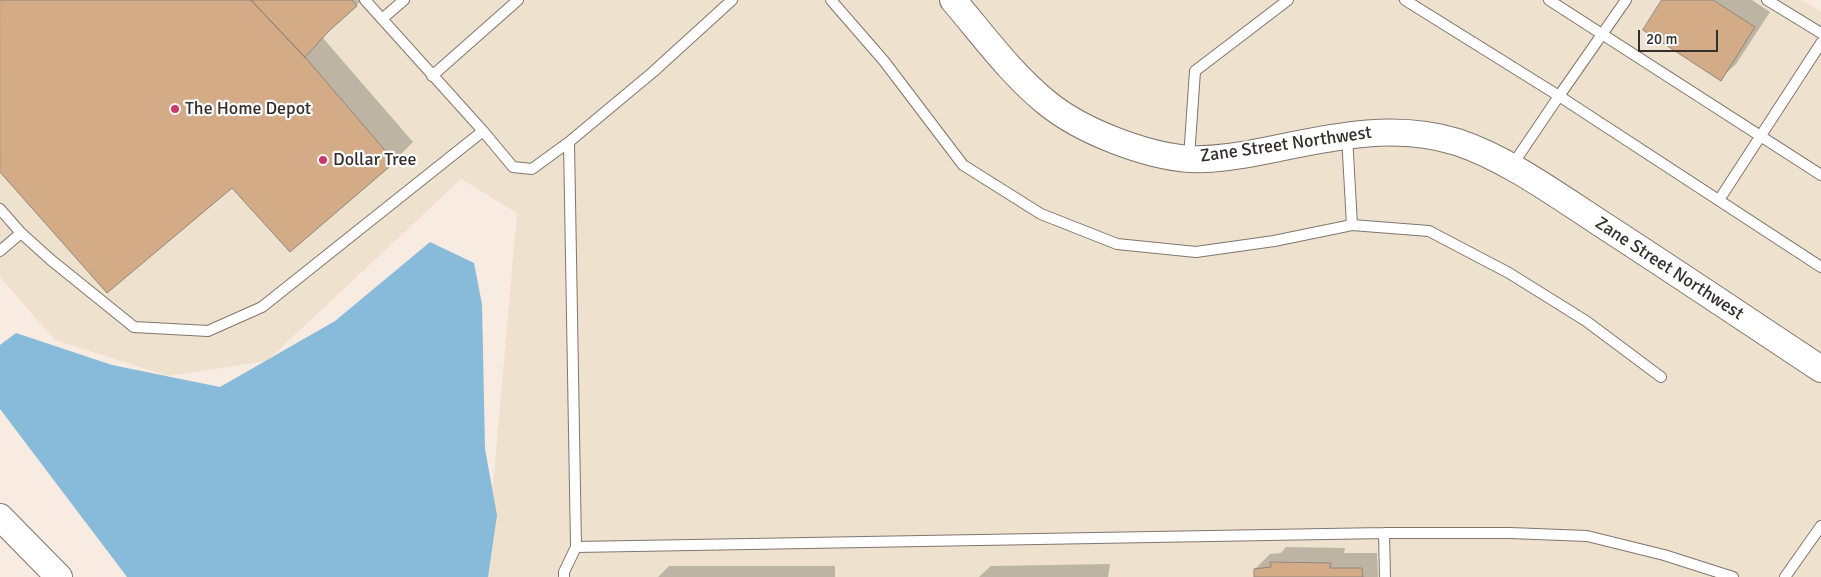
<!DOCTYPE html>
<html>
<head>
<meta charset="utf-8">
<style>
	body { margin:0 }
	#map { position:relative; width:1821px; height:577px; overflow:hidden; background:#f8ebe2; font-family:Signika,sans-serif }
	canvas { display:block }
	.scale { position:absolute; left:1638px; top:30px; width:80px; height:22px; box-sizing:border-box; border:2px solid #342f2c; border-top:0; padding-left:6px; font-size:15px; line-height:18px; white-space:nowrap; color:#342f2c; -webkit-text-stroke:4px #fff; paint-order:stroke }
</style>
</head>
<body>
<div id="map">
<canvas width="1821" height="577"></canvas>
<div class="scale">20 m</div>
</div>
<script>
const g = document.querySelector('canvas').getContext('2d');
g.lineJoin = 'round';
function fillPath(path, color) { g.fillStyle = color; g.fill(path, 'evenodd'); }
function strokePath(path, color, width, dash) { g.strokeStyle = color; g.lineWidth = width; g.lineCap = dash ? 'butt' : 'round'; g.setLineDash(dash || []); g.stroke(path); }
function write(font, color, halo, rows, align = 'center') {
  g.font = font + ' Signika,sans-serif'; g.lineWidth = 4.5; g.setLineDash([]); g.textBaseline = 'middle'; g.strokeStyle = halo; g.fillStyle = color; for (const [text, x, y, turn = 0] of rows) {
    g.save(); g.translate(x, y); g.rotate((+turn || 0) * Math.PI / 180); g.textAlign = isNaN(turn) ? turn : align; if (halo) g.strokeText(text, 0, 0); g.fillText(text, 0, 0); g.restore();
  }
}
fillPath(new Path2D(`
	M0 0H1802L1821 12V577H485L517 213 461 179 267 361 168 376 55 340 0 277Z`), '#eee2ce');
fillPath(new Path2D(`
	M430 242 474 263 482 304 485 449 497 515 488 577H127L0 409V345L16 333 112 365 220 387 335 321Z`), '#88bbd9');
fillPath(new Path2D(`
	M0 0H362L322 37 413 142 394 161 0 171Z
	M1664 0H1752L1770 12 1736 64 1720 79Z
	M1286 547 1345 548 1344 553H1377L1378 577H1255V569L1270 554 1281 553Z
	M1110 564 1108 577H979L991 566Z
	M669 566H835V577H658Z`), '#0003');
const building = new Path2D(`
	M0 0H251L305 57 395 162 290 252 232 188 107 293 0 172Z
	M251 0H352L357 6 330 30 305 57Z
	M1662 0H1713L1755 27 1721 81 1643 30Z
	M1270 562 1331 563 1330 568H1362L1363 577H1254V569L1271 567Z`);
fillPath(building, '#d4ab87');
strokePath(building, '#90867d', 1);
const service = new Path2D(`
	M365 0 483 131 513 167 532 169 569 142 576 547 564 572V577
	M831 0 884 61 963 165 1041 214 1117 244 1196 252 1274 241 1352 225 1429 231 1509 273 1586 321 1661 377
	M1405 0 1559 96 1626 0
	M1549 0 1821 175
	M1767 0 1821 33
	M382 19 404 0
	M432 76 518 0
	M1347 136 1352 225
	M569 142 653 72 732 0
	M1189 158 1195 71 1288 0
	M1511 167 1559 96 1821 267
	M1719 200 1821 43
	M0 209 21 233 51 260 134 327 208 331 262 307 483 131
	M0 251 21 233
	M1384 533 1385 577
	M576 547 1384 533H1510L1587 536 1664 555 1733 577
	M1785 577 1821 526`);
const tertiary = new Path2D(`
	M953 0C983 35 1011 74 1047 103 1081 131 1146 156 1190 159 1215 160 1240 156 1264 151 1328 138 1392 122 1457 142 1506 158 1557 195 1600 223 1674 271 1747 320 1821 369
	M0 517 59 577`);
strokePath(service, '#81756e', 12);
strokePath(tertiary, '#81756e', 28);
strokePath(service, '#fff', 10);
strokePath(tertiary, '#fff', 26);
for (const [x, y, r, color] of [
	[175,109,5,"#c73a6a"],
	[323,160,5,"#c73a6a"]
]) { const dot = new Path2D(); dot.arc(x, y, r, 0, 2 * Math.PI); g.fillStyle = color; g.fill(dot); strokePath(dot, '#fff', 2); }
write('18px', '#342f2c', '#fff', [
	["The Home Depot",185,109],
	["Dollar Tree",333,160]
], 'left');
write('18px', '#342f2c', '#fff', [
	["Zane Street Northwest",1286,145,-8],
	["Zane Street Northwest",1669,269,33]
]);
</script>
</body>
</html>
